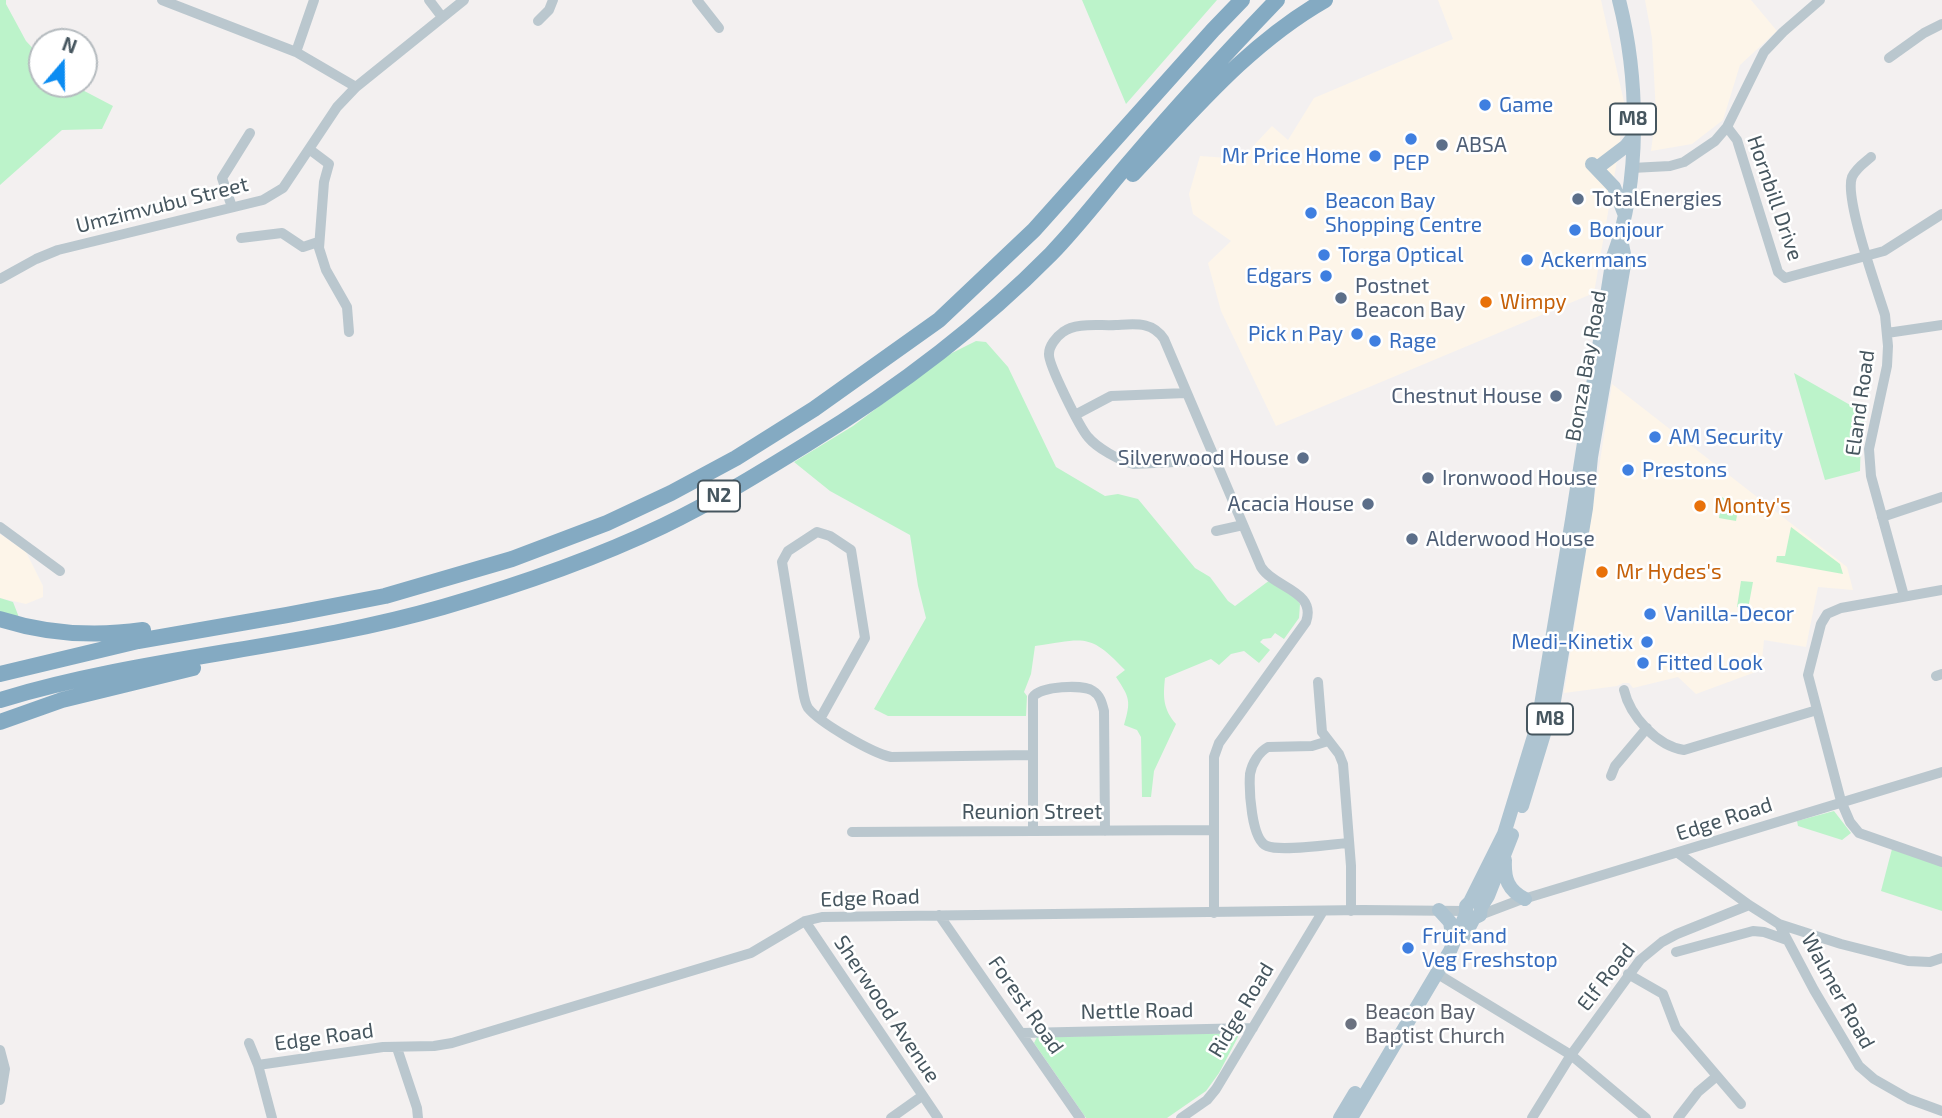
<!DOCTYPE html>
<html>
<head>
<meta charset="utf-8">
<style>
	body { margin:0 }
	#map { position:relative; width:1942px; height:1118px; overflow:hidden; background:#f3f0f0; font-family:"Exo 2",sans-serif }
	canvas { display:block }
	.north { position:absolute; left:28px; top:28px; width:70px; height:70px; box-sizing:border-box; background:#fff; border:2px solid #b5bbbf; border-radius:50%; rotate:20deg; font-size:19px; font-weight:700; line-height:28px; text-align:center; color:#46565f }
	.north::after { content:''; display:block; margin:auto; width:24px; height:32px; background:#0b8cf2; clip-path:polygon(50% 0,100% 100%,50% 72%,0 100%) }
</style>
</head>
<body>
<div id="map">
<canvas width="1942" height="1118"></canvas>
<div class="north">N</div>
</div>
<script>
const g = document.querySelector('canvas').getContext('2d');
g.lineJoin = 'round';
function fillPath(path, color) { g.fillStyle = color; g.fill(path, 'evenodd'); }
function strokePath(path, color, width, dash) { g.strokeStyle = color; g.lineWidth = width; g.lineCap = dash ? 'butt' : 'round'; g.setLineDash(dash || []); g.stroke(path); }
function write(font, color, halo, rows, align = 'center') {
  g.font = font + ' "Exo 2",sans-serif'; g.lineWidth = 5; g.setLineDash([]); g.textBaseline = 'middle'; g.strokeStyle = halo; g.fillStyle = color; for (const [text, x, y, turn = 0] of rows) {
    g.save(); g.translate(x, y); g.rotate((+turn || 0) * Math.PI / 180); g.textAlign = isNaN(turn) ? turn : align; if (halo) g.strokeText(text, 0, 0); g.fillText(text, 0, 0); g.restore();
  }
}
fillPath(new Path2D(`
	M1438 0H1601L1624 102 1619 149 1594 293 1276 426 1221 311 1208 263 1231 241 1193 214 1189 194 1200 156 1241 159 1272 126 1288 140 1314 98 1453 39Z
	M1645 0H1751L1777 31 1740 65 1723 120 1692 144 1651 151 1656 114 1652 38Z
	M1612 384 1847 567 1853 590 1818 587 1806 647 1764 640 1761 670 1696 694 1678 677 1633 688 1629 683H1623L1617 686 1564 693Z
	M0 534 26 552 43 586V597L26 604 0 598Z`), '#fdf5e9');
fillPath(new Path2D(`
	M0 0H6V4L26 41 42 58V84H71L113 106 102 129 62 130 0 185Z
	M1082 0H1217L1126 104Z
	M976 341 986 342 1008 367 1056 467 1105 496 1118 494 1138 499 1195 568 1210 577 1228 601 1235 606 1270 580 1293 594 1300 604 1299 618 1284 639 1275 633 1271 638 1263 639 1260 642 1270 650 1259 663 1244 651 1231 654 1219 665 1211 659 1165 678C1163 697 1163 709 1176 724L1154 771 1151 797H1142L1141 737 1137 730 1124 725C1131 701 1130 698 1116 677L1125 670C1089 632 1085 639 1035 646L1031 674 1024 692 1027 696 1026 716H888L874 709 926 618 918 586 910 535 830 491 794 462 853 426 946 356Z
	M1794 373 1866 414 1861 434 1860 471 1825 480Z
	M1722 497 1738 510 1736 521 1719 518Z
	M1791 527 1840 564 1843 574 1776 562 1777 556H1785Z
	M1741 581 1753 582 1748 609 1737 607Z
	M0 598 13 602 20 620 0 614Z
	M1834 811 1851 833 1842 840 1798 826 1797 821Z
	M1892 849 1942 866V911L1881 891Z
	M1237 1033 1239 1035 1219 1073 1206 1091 1167 1118H1086L1034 1043 1037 1037Z`), '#bcf3ca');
strokePath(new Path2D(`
	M162 0 296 52 356 87
	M429 0 442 17
	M697 0 719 28
	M538 21 549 10 553 0
	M296 52 314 0
	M1889 58 1924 33 1942 24
	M1727 127 1737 140 1778 272 1785 278 1884 251 1942 214
	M309 149 329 164 324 182 319 248 326 270 347 307 349 332
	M1871 157C1864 163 1856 168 1852 177 1844 198 1877 289 1885 315L1888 346 1887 366 1869 449 1871 476 1904 596
	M1632 168 1670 166 1684 162 1715 141 1727 127 1764 52 1783 32 1820 0
	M232 207 222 178 250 133
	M241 238 282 233 303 247 318 242
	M0 279 36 259 58 250 263 200 283 188 337 107 356 87 464 0
	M1887 333 1942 325
	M1075 415 1111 396 1186 393
	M1882 517 1942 497
	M0 527 60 571
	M1216 531 1243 525
	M1942 590 1841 608 1827 614 1821 624 1808 675 1841 801 1850 822 1859 833 1942 862
	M1936 676 1942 674
	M1318 682 1322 732 1339 754 1343 764 1351 866V911
	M1624 690C1630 716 1657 746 1684 750L1817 710
	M820 719 865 638 851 550 830 536 817 532 788 551 782 562 803 691C804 697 805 703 808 708 820 723 872 753 891 757L1032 755
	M1328 741 1312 746 1268 747C1259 752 1252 763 1250 774 1249 789 1251 840 1267 846 1282 852 1330 844 1349 843
	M1611 776 1615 766 1647 728
	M1033 831V697C1040 686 1083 684 1093 691 1100 695 1102 703 1104 711L1105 831
	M852 832 1213 830
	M1678 853 1749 905 1779 924 1841 944 1908 961 1930 962 1942 958
	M1214 913V757L1219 743 1306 622C1317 591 1274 588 1261 567L1164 339C1152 321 1135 324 1116 325 1100 326 1076 322 1063 332 1056 337 1049 346 1049 354 1048 364 1080 428 1088 437 1097 448 1120 461 1134 464L1216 460
	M939 915 1080 1118
	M1480 915 1517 901 1942 772
	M805 921 938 1118
	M1779 924 1814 990 1859 1066 1874 1079 1909 1099 1942 1111
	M1676 952 1753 931 1764 932 1787 940
	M1436 973 1571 1055 1646 1118
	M1628 974 1663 994 1676 1028 1741 1104
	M1022 1033 1253 1028
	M249 1043 258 1065 272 1118
	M397 1048 417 1108 418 1118
	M0 1050 5 1069 0 1100
	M258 1065 383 1047 434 1046 452 1043 751 953 805 921 822 917 1363 910 1465 911
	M891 1118 922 1096
	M1181 1118 1207 1100 1216 1089 1323 911
	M1532 1118 1571 1055 1640 960 1662 942 1677 934 1749 905
	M1678 1118 1698 1092 1717 1076`), '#bac7ce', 10);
strokePath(new Path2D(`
	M1592 164 1614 187 1624 213
	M1601 165 1626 146 1633 137
	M1522 806 1554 701 1586 508 1591 457 1625 259 1621 239
	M1505 860C1504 879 1508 890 1525 899
	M1439 910 1450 922 1453 941
	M1465 935 1474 918 1480 915 1481 907 1488 896 1512 835
	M1340 1118 1355 1093
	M1351 1118 1450 951 1466 914V906L1470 902 1504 834 1538 723 1572 520 1613 257C1641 181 1639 78 1619 0`), '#aec4d1', 14);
strokePath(new Path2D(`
	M1133 174C1193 111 1248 44 1325 0
	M0 619C47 634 94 637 143 630
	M0 674 138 641 287 615 385 596 512 559 607 523 671 493 736 458 814 409 939 320 1034 230 1213 30 1242 0
	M0 700C145 656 298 649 443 607 519 585 592 560 663 526 713 502 760 473 807 444 895 390 978 328 1051 254 1081 223 1106 189 1134 157 1180 103 1228 51 1277 0
	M0 722 62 700 193 668`), '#84aac2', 16);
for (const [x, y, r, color] of [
	[1485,105,7,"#3f7fe0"],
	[1411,139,7,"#3f7fe0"],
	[1442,145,7,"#5c6f8a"],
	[1375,156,7,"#3f7fe0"],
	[1578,199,7,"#5c6f8a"],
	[1311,213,7,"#3f7fe0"],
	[1575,230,7,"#3f7fe0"],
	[1324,255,7,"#3f7fe0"],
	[1527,260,7,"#3f7fe0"],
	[1326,276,7,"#3f7fe0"],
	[1341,298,7,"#5c6f8a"],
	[1486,302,7,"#e8710a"],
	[1357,334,7,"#3f7fe0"],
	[1375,341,7,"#3f7fe0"],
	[1556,396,7,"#5c6f8a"],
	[1655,437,7,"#3f7fe0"],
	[1303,458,7,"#5c6f8a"],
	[1628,470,7,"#3f7fe0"],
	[1428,478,7,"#5c6f8a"],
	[1368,504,7,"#5c6f8a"],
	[1700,506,7,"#e8710a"],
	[1412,539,7,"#5c6f8a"],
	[1602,572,7,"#e8710a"],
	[1650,614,7,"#3f7fe0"],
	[1647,642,7,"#3f7fe0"],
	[1643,663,7,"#3f7fe0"],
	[1408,948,7,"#3f7fe0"],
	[1351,1024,7,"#6b7280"]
]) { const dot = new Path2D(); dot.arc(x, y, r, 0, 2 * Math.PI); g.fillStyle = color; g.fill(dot); strokePath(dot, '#fff', 2.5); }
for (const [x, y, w] of [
	[1633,119,46],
	[719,496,42],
	[1550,719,46]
]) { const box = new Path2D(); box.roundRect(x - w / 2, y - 15.5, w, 31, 5); g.fillStyle = '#fff'; g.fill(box); strokePath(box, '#46565f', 2); }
write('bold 19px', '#46565f', null, [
	["M8",1633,119],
	["N2",719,496],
	["M8",1550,719]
]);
write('21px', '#366cbe', '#fff', [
	["Game",1499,105],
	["Mr Price Home",1361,156,"right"],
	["PEP",1411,163,"center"],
	["Beacon Bay",1325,201],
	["Shopping Centre",1325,225],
	["Bonjour",1589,230],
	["Torga Optical",1338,255],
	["Ackermans",1541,260],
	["Edgars",1312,276,"right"],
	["Pick n Pay",1343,334,"right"],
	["Rage",1389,341],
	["AM Security",1669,437],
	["Prestons",1642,470],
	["Vanilla-Decor",1664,614],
	["Medi-Kinetix",1633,642,"right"],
	["Fitted Look",1657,663],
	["Fruit and",1422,936],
	["Veg Freshstop",1422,960]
], 'left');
write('21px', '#4e5e75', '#fff', [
	["ABSA",1456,145],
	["TotalEnergies",1592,199],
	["Postnet",1355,286],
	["Beacon Bay",1355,310],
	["Chestnut House",1542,396,"right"],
	["Silverwood House",1289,458,"right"],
	["Ironwood House",1442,478],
	["Acacia House",1354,504,"right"],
	["Alderwood House",1426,539]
], 'left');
write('21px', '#46565f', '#fff', [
	["Hornbill Drive",1775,198,71],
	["Umzimvubu Street",162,205,-14],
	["Bonza Bay Road",1586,366,-80],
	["Eland Road",1860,403,-82],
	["Reunion Street",1032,812],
	["Edge Road",1724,819,-18],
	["Edge Road",870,898,-2],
	["Elf Road",1606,977,-52],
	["Walmer Road",1838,991,61],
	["Forest Road",1026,1005,55],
	["Sherwood Avenue",887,1009,56],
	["Ridge Road",1241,1010,-59],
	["Nettle Road",1137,1011,-1],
	["Edge Road",324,1037,-8]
]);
write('21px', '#c56008', '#fff', [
	["Wimpy",1500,302],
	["Monty's",1714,506],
	["Mr Hydes's",1616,572]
], 'left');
write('21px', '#5b616d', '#fff', [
	["Beacon Bay",1365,1012],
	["Baptist Church",1365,1036]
], 'left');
</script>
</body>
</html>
